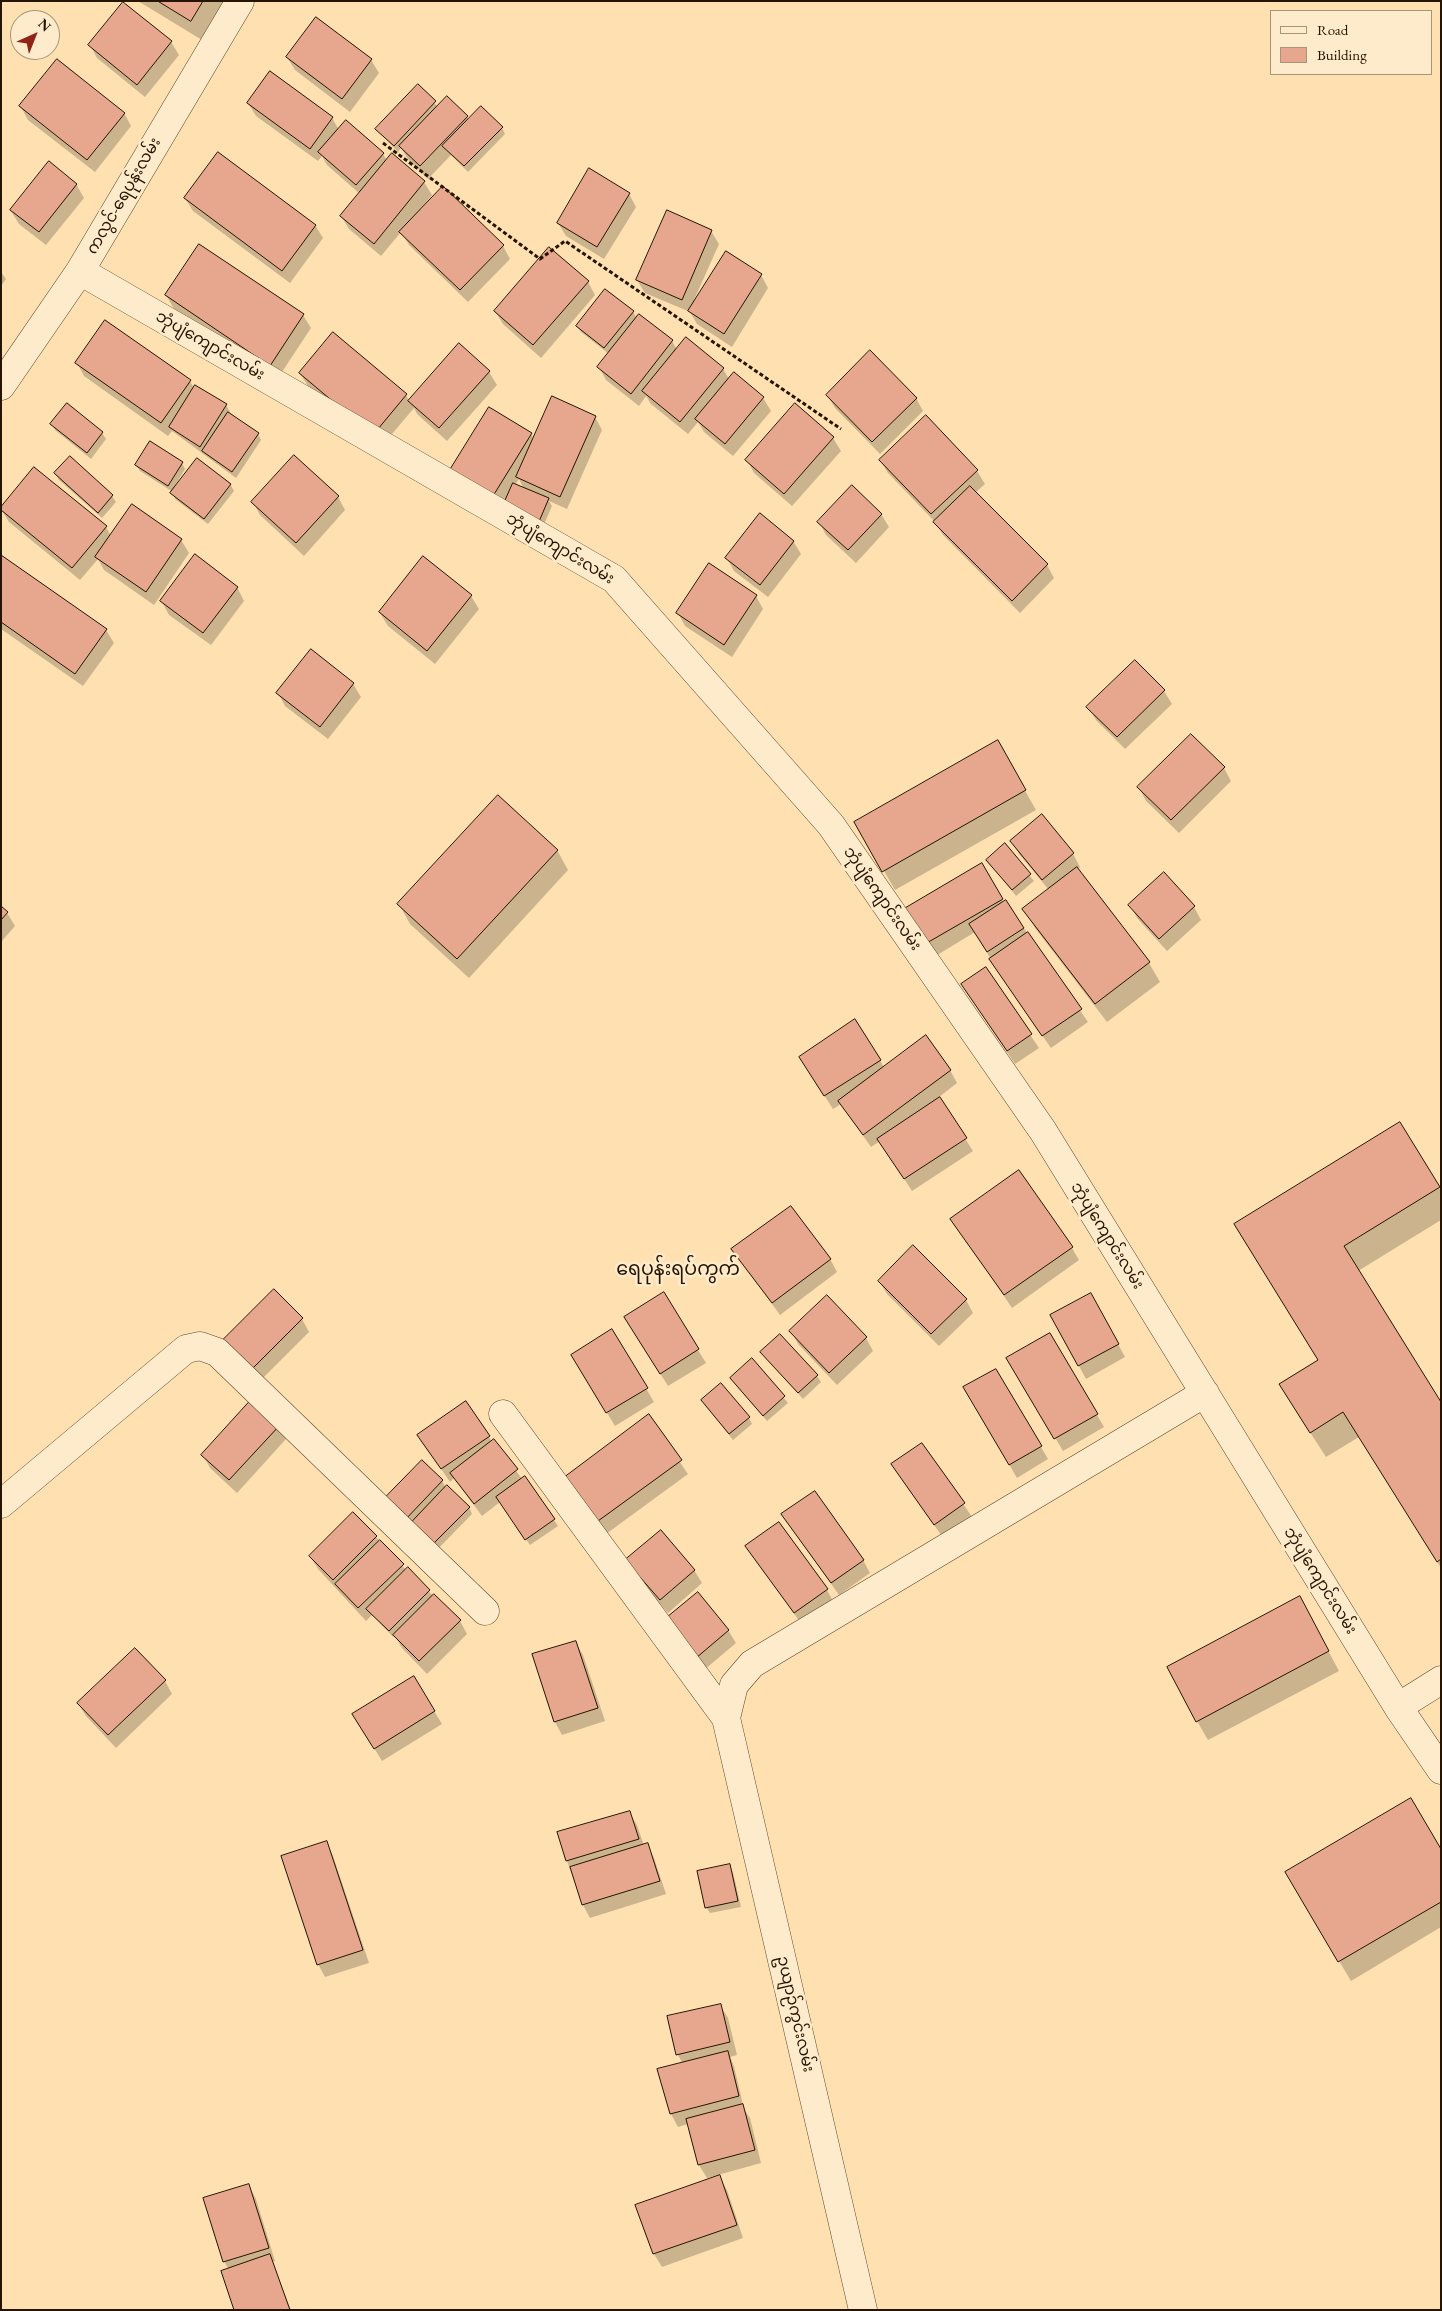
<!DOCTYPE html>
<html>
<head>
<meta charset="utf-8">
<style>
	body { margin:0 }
	#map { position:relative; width:1442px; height:2311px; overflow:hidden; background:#fee0b1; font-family:"EB Garamond",serif }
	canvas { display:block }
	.frame { position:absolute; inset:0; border:2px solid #251400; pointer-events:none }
	.legend { position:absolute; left:1270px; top:10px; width:162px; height:65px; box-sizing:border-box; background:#feebcc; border:1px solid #a7957a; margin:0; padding:6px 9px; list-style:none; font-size:15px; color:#251400 }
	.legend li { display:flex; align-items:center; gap:10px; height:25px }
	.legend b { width:25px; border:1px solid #a7957a }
	.north { position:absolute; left:10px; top:10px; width:50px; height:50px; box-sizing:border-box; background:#feebcc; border:1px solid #a7957a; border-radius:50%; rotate:44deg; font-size:14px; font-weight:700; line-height:20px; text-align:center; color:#251400 }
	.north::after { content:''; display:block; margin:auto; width:18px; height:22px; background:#8f2418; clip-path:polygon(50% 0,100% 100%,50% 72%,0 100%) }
</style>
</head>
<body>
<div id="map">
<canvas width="1442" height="2311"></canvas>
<div class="frame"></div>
<ul class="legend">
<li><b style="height:6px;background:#feebcc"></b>Road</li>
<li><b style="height:14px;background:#e6a78e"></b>Building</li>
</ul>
<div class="north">N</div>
</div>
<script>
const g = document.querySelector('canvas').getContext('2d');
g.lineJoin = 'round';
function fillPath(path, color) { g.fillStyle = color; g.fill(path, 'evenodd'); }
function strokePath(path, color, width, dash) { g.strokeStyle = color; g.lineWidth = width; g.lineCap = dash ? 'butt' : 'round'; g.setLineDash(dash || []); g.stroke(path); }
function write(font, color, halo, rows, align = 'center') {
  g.font = font + ' "EB Garamond","Noto Sans Myanmar",serif'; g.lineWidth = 5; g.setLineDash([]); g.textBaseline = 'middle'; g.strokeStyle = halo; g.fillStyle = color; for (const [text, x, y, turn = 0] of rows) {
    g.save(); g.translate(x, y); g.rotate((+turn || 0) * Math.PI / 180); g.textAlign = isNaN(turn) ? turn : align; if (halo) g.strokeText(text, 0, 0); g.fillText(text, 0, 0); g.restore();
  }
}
fillPath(new Path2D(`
	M138 1H225L202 40Z
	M123 4 171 42 179 55 145 97 97 58 90 45Z
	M316 18 371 60 379 73 350 112 295 70 287 57Z
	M418 86 438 107 467 117 469 120 502 128 505 134 468 172 451 155 428 179 408 159 401 148 398 152 377 129Z
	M248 103 332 118 339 130 346 122 383 154 387 161 392 155 424 182 432 195 420 210 421 211 503 246 510 259 468 302 409 245 401 232 381 256 349 229 341 216 360 194 327 165 322 156 318 161 256 116Z
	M21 107 124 113 131 126 95 172 28 120Z
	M76 184 84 198 46 245 19 224 11 211Z
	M629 194 636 207 604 259 566 236 558 223Z
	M185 198 315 225 323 238 290 283 193 211Z
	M711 231 719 244 694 300 761 275 768 288 732 347 697 324 690 312 645 293 637 280Z
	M199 246 303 315 311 328 278 378 174 309 166 295Z
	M1 272 6 279 1 286Z
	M588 282 595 295 541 358 503 324 495 311Z
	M605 291 633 312 637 318 639 315 672 341 677 350 723 369 729 379 763 398 771 411 733 456 704 432 698 422 688 434 651 404 646 396 639 406 606 380 599 367 609 354 581 332 577 326Z
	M333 334 406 395 409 401 489 372 497 385 447 441 417 414 414 408 381 447 308 386 300 373Z
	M77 363 190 381 194 389 226 405 230 412 228 414 258 434 261 440 236 478 172 431 168 436 84 376Z
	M827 395 916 398 923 411 880 454 835 408Z
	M67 405 102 433 106 439 91 459 55 430 52 424Z
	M795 405 833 438 841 451 792 506 754 473 747 460Z
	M595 417 602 430 567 509 549 501 552 506 542 529 459 483 531 434 534 440ZM519 479 524 489 515 485Z
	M70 458 112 496 116 502 102 518 59 480 56 474Z
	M880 460 977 471 985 484 975 493 1047 565 1054 578 1020 613 943 535 935 522 888 473Z
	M182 463 185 469 174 487 176 488 230 484 234 491 208 524 175 499 173 492 140 471 136 465Z
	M338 497 345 510 304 556 260 515 253 502Z
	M1 509 106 527 111 536 181 540 189 553 154 605 104 570 98 559 80 580 9 522Z
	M881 514 889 527 856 563 826 535 819 522Z
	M793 541 801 554 768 597 734 571 727 558Z
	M1 557 106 630 114 643 83 686 1 629Z
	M237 587 244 601 211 645 169 615 162 602Z
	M471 596 479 609 435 664 388 626 380 613Z
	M756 596 763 609 732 657 685 626 678 613Z
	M311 651 353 684 361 697 328 739 285 706 278 693Z
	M1135 662 1164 691 1172 704 1125 749 1096 720 1088 707Z
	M997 742 1036 810 895 890 856 822Z
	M1224 768 1231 781 1179 833 1146 801 1139 788Z
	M1012 841 1073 854 1080 867 1077 870 1149 963 1160 982 1107 1022 1035 928 1024 909 1049 890 1019 854Z
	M1004 845 1034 881 1016 896 988 860Z
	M557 850 568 870 469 978 410 924 399 904Z
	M981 865 1004 903 1006 902 1088 1022 1051 1048 999 973 975 932 934 957 906 909Z
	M1164 874 1194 907 1201 920 1167 951 1137 918 1130 905Z
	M1 908 7 913 15 926 1 942Z
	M986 969 1039 1048 1015 1064 962 985Z
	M880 1060 884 1068 950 1070 957 1083 939 1097 973 1151 912 1191 880 1141 871 1147 841 1104 833 1109 808 1070Z
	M1400 1124 1441 1191V1220L1358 1271 1441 1404V1568L1359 1437 1326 1457 1295 1409 1319 1361 1235 1225Z
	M952 1219 1072 1248 1079 1260 1012 1308Z
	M733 1250 830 1259 837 1272 780 1315Z
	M879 1281 966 1300 973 1313 939 1346 887 1294Z
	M663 1294 706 1363 668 1386 633 1330Z
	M1098 1307 1125 1357 1086 1379 1079 1366Z
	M302 1319 309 1332 259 1382 231 1354Z
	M612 1331 654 1402 615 1426 580 1368Z
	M791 1331 866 1338 873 1351 837 1385 798 1344Z
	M1049 1334 1104 1427 1063 1451 1008 1358Z
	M762 1353 817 1376 821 1382 803 1399Z
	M752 1360 788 1403 767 1421 731 1379Z
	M996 1371 1048 1459 1017 1478 965 1388Z
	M702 1400 749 1418 752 1424 733 1440Z
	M648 1416 688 1474 606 1534 574 1490Z
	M279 1426 286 1439 237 1493 210 1468 203 1455Z
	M419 1436 489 1437 492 1442 494 1440 522 1479 525 1478 558 1526 530 1545 500 1502 482 1516 454 1478 450 1482Z
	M922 1444 972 1517 943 1538 893 1464Z
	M422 1461 442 1481 446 1488 469 1507 472 1514 436 1551 388 1506Z
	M783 1515 863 1560 870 1573 839 1595Z
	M376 1537 406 1570 460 1621 467 1634 427 1674 402 1648 394 1635 393 1637 372 1615 366 1621 318 1569 310 1556Z
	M747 1546 827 1590 834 1603 802 1625Z
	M694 1570 702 1583 668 1613 634 1573Z
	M1310 1617 1339 1671 1208 1740 1197 1721Z
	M728 1630 736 1643 704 1670 673 1634Z
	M575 1642 583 1655 605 1721 562 1735 555 1722Z
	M165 1681 172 1694 116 1748 86 1716 78 1703Z
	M434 1711 442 1724 382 1761 361 1727Z
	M629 1812 637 1825 644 1846 647 1845 654 1858 666 1894 590 1918 583 1905 567 1861Z
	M326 1843 333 1856 369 1963 325 1977 318 1964Z
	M1441 1851V1927L1351 1981 1287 1873Z
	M729 1866 733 1872 741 1907 710 1913 706 1907Z
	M720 2005 728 2018 737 2055 730 2057 734 2066 744 2109 750 2118 761 2163 707 2178 699 2165 688 2124 678 2127 671 2114 683 2064 678 2055 669 2017Z
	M719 2177 727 2190 743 2238 662 2267 654 2254 637 2206Z
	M249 2186 256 2199 275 2261 272 2262 291 2310H235L229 2270 224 2261Z`), '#0003');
const building = new Path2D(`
	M158 1H203L191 21Z
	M123 2 172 41 137 85 88 45Z
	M316 17 372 59 342 99 286 57Z
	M57 59 125 113 87 160 19 106Z
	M270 71 333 117 310 149 247 103Z
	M418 84 436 101 394 146 375 129Z
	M447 96 468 116 420 166 399 146Z
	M481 106 503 127 464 166 442 146Z
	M346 120 384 153 356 185 318 152Z
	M218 152 316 225 282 271 184 198Z
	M392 153 425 181 374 244 340 216Z
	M49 161 77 184 39 232 10 210Z
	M589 168 630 193 597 247 557 223Z
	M443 186 504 245 460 290 399 232Z
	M667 210 712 230 682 300 636 280Z
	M199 244 304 314 270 366 165 295Z
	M549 247 589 281 533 345 494 311Z
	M726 251 762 274 724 334 688 311Z
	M605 289 634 311 604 348 576 326Z
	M639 314 673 340 631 394 597 367Z
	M105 320 191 380 161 423 75 363Z
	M333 332 407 394 373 435 299 373Z
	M686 337 724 368 680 422 642 391Z
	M459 343 490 371 439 428 408 401Z
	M870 350 917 398 872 442 826 395Z
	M734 372 764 397 725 444 695 419Z
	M195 385 227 404 200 447 169 427Z
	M552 396 596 416 560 497 516 477Z
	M67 403 103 432 87 453 50 424Z
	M795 403 834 437 784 494 745 460Z
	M489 407 532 433 493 496 450 470Z
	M228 412 259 433 232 472 202 451Z
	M926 415 978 470 931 514 879 460Z
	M150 441 183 462 168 486 135 465Z
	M294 455 339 496 296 543 251 502Z
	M70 456 113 495 98 513 54 473Z
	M197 458 231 484 204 519 170 493Z
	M34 467 107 526 72 568 1 510V507Z
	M513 483 549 498 538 524 502 508Z
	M852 485 882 514 848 550 817 522Z
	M970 486 1048 564 1012 601 933 522Z
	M132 504 182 539 146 592 95 557Z
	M760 513 794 541 760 585 725 558Z
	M195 554 238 587 203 633 160 601Z
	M1 555 107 629 75 674 1 622Z
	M423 556 472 595 427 651 379 612Z
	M709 563 757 595 724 645 676 613Z
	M311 649 354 683 320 727 276 693Z
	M1135 660 1165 690 1117 737 1086 707Z
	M1191 734 1225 767 1171 820 1137 787Z
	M998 740 1026 790 882 872 854 822Z
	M498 795 558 850 457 959 397 904Z
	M1042 814 1074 853 1042 880 1010 841Z
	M1005 843 1031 874 1012 890 986 860Z
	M982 863 1003 899 925 944 904 909Z
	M1077 867 1150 962 1095 1004 1022 909Z
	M1164 872 1195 906 1159 939 1128 905Z
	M1006 900 1024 928 987 952 969 924Z
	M1 906 8 912 1 920Z
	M1028 932 1082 1009 1042 1036 989 959Z
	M986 967 1032 1034 1007 1051 961 984Z
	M855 1019 881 1060 824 1096 799 1057Z
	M926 1035 951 1070 863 1135 838 1101Z
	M940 1097 967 1138 904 1179 877 1139Z
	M1400 1122 1440 1187 1344 1246 1441 1402V1559L1437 1562 1343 1412 1310 1433 1279 1384 1318 1360 1234 1224Z
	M1019 1170 1073 1247 1004 1295 950 1219Z
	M791 1206 831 1259 772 1303 731 1249Z
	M913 1245 967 1299 931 1334 878 1281Z
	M274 1289 303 1318 251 1370 222 1341Z
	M664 1292 699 1349 660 1374 624 1317Z
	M1091 1293 1119 1344 1078 1366 1050 1315Z
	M827 1295 867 1337 829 1373 789 1331Z
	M612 1329 648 1388 606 1413 571 1355Z
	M1050 1333 1098 1414 1054 1439 1006 1358Z
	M780 1334 818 1375 798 1393 760 1352Z
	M752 1358 785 1396 763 1416 730 1378Z
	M996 1369 1042 1446 1009 1465 963 1387Z
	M721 1383 750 1417 729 1434 701 1400Z
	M251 1400 280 1425 229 1480 201 1455Z
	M466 1401 490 1436 441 1469 417 1435Z
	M649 1414 682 1460 598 1521 565 1477Z
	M494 1439 518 1469 474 1504 450 1473Z
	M922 1443 965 1503 934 1525 891 1464Z
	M422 1460 443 1480 404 1521 383 1500Z
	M525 1476 555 1519 525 1540 496 1497Z
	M447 1485 470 1507 432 1545 410 1524Z
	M815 1491 864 1560 831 1583 781 1514Z
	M353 1512 377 1536 333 1580 309 1556Z
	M779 1522 828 1589 794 1613 745 1546Z
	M661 1530 695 1570 660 1600 625 1560Z
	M380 1540 404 1564 358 1608 335 1584Z
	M408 1567 430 1590 389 1631 366 1609Z
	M698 1592 729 1630 696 1658 664 1620Z
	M434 1594 461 1620 419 1661 393 1635Z
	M1300 1596 1329 1651 1196 1722 1167 1667Z
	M576 1641 598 1708 554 1722 532 1654Z
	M135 1648 166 1680 108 1735 77 1703Z
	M414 1676 435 1711 374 1749 352 1714Z
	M1411 1798 1441 1849V1902L1338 1962 1285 1872Z
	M630 1811 639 1839 566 1861 557 1832Z
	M327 1841 363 1950 317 1965 281 1856Z
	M648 1843 660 1881 582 1905 570 1867Z
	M730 1864 738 1901 705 1908 697 1871Z
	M721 2004 730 2042 676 2055 667 2016Z
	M728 2051 739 2096 670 2114 657 2069Z
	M743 2104 755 2150 698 2165 686 2119Z
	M720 2175 737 2225 653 2254 635 2205Z
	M249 2184 269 2248 223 2262 203 2198Z
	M270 2254 290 2310H234L221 2271Z`);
fillPath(building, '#e6a78e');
strokePath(building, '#251400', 1);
const minor = new Path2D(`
	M80 271 614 579 831 825 1043 1131 1398 1707 1441 1770
	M1 386 80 271 240 1
	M503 1414 726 1718 863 2310
	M1 1504 186 1349 200 1346 217 1352 485 1611
	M1398 1707 1441 1680
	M726 1718 734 1685 752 1664 1205 1393`);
strokePath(minor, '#5b472c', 29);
strokePath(new Path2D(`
	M383 143 540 259 565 241 841 429`), '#251400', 3, [4, 2.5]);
strokePath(minor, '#feebcc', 28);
write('16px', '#251400', '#feebcc', [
	["ကလွင်-ရေပုန်းလမ်း",124,196,-60],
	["ဘုံပျံကျောင်းလမ်း",210,346,30],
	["ဘုံပျံကျောင်းလမ်း",560,549,31],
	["ဘုံပျံကျောင်းလမ်း",882,899,55],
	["ဘုံပျံကျောင်းလမ်း",1107,1236,58],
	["ဘုံပျံကျောင်းလမ်း",1320,1581,58],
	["ဥယျာဉ်ကွင်းလမ်း",795,2014,77]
]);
write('19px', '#251400', '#feebcc', [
	["ရေပုန်းရပ်ကွက်",678,1270]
]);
</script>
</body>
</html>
